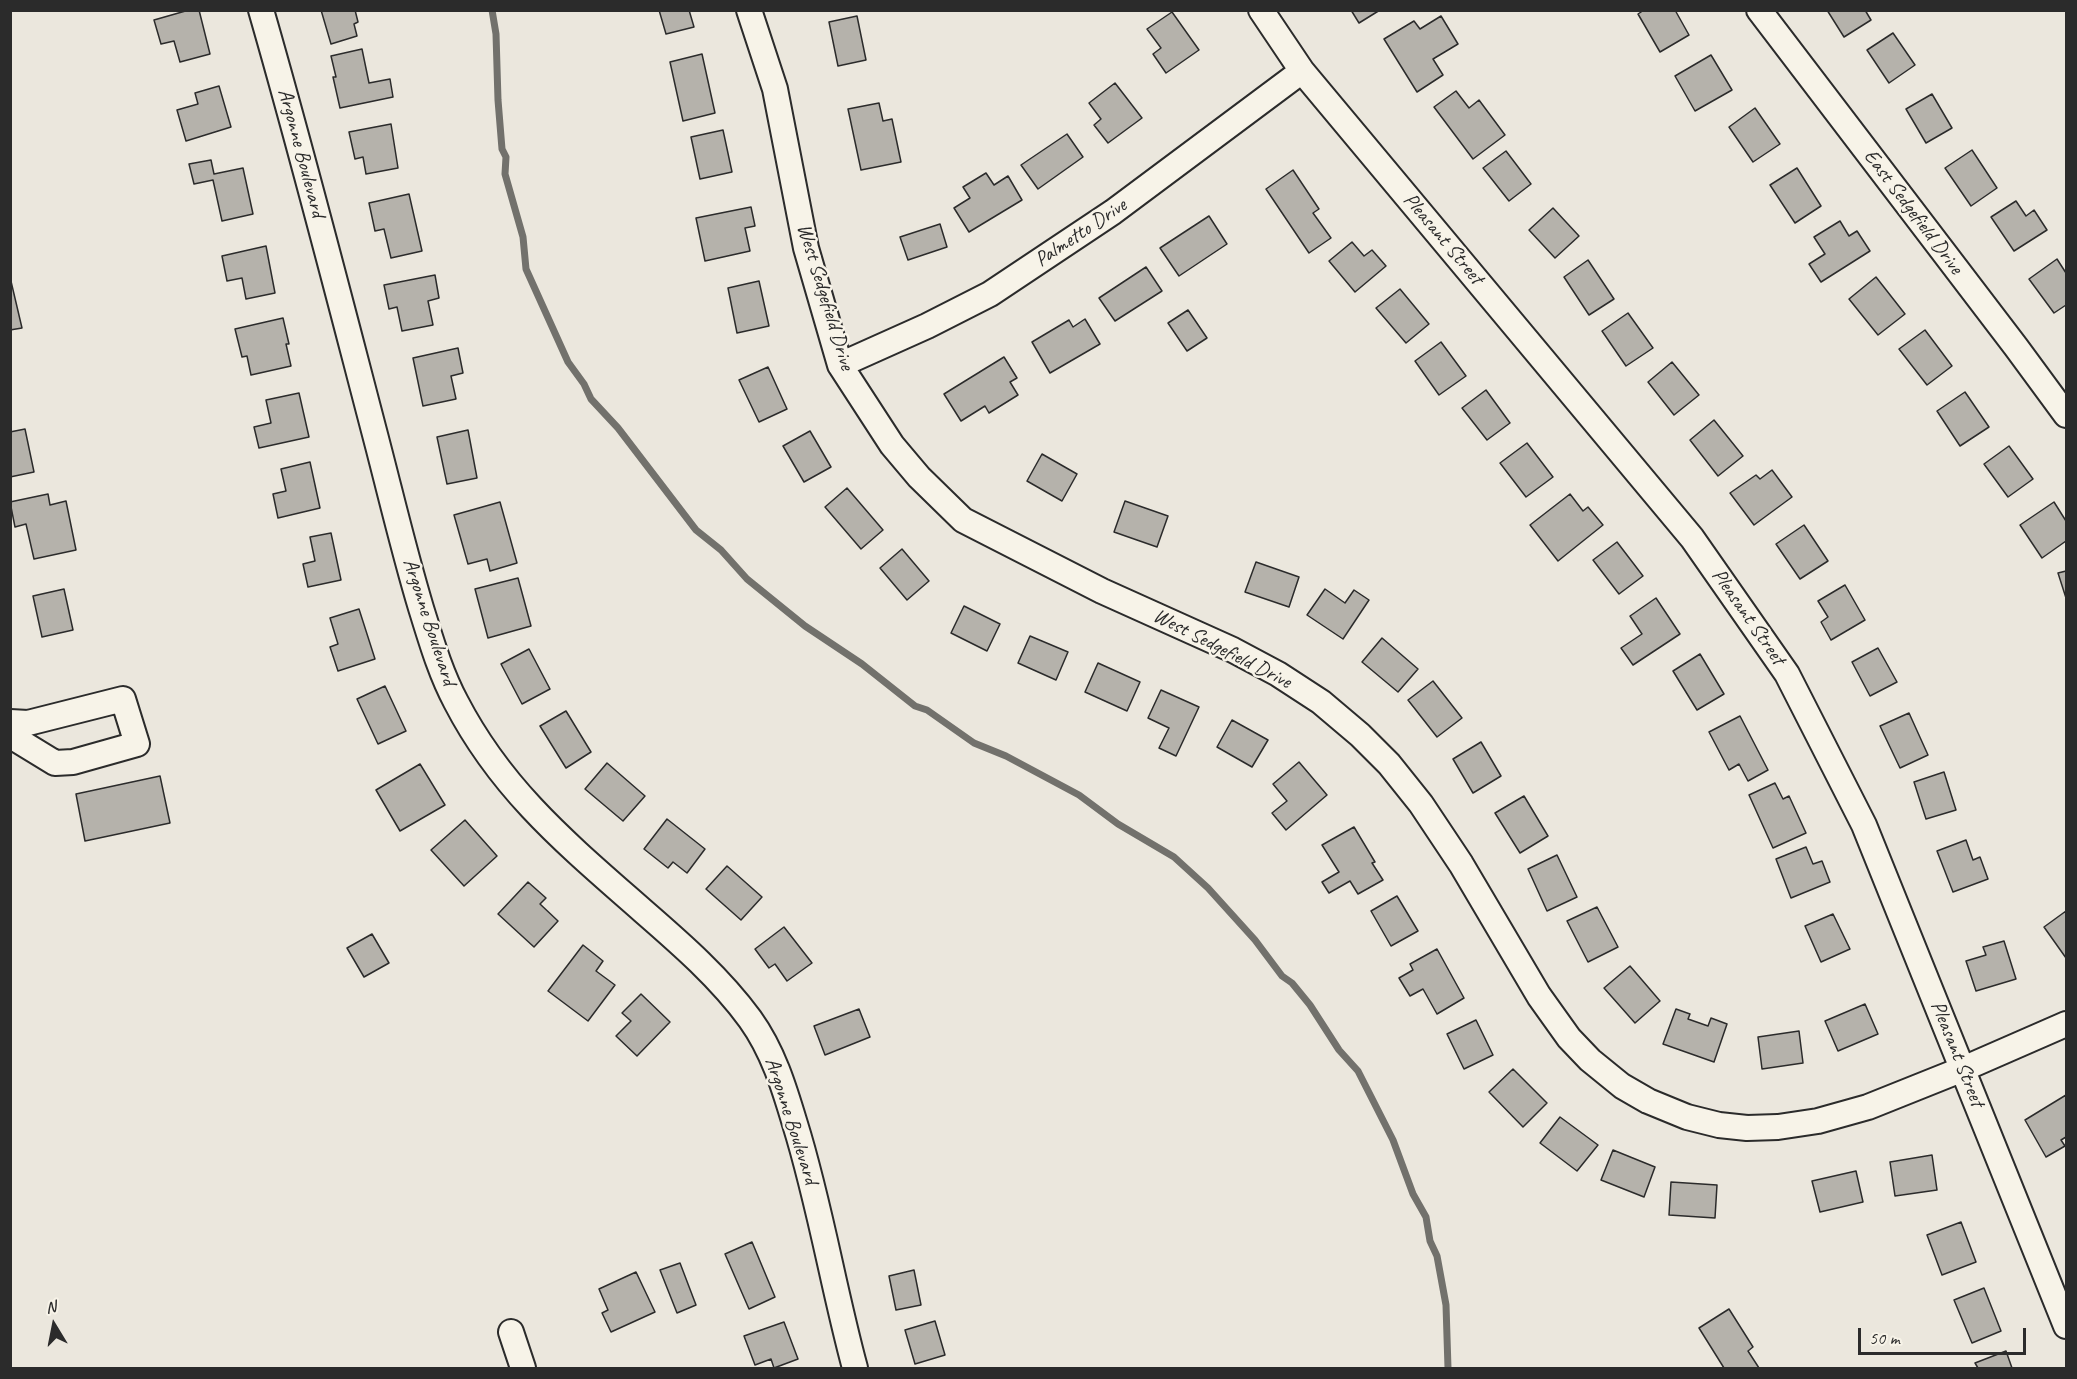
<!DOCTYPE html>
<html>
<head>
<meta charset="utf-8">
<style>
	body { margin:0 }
	#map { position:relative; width:2077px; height:1379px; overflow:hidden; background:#ebe7dd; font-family:Caveat,sans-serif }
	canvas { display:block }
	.frame { position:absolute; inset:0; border:12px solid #2b2b2b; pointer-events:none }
	.north { position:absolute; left:24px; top:1295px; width:60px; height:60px; -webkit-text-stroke:4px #f7f3e8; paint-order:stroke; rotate:350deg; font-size:16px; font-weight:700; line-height:24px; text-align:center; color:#2b2b2b }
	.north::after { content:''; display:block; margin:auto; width:21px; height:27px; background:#2b2b2b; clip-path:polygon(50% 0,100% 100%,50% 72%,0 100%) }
	.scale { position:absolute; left:1858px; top:1328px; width:168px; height:27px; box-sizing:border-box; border:3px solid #2b2b2b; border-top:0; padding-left:8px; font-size:18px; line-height:21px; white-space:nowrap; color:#2b2b2b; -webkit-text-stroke:4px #f7f3e8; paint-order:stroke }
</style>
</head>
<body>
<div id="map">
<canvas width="2077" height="1379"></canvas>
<div class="frame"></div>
<div class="north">N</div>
<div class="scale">50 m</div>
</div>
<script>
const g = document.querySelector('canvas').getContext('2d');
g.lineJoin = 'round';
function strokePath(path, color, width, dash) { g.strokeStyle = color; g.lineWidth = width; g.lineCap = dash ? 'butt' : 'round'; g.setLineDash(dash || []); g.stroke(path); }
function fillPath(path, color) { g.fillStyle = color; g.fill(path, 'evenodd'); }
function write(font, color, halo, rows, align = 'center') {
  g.font = font + ' Caveat,sans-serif'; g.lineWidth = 5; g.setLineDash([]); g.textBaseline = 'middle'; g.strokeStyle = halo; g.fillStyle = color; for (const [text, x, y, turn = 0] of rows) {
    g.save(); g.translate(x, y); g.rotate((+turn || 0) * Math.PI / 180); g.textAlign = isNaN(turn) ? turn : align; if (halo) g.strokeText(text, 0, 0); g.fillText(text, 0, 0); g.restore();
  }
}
strokePath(new Path2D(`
	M492 10 496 34 498 100 502 149 506 157 505 174 523 237 526 269 568 362 584 384 591 399 618 428 696 530 721 550 747 579 805 626 862 664 915 706 927 710 974 743 1006 756 1079 795 1118 824 1174 857 1208 888 1255 940 1282 976 1292 983 1310 1005 1339 1050 1358 1071 1393 1140 1413 1194 1426 1217 1430 1241 1437 1256 1446 1305 1448 1368`), '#72716c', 7);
const building = new Path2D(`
	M189 10H199L210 54 180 62 174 41 161 44 154 20Z
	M321 10H355L358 22 354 24 357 36 331 44Z
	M659 10H689L694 27 666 34Z
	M1351 10H1380L1359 23Z
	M1644 10H1675L1689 35 1660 52 1638 14Z
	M1827 10H1865L1871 20 1844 37Z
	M1172 12 1199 50 1166 73 1153 54 1161 48 1147 29Z
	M857 16 866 60 838 66 829 22Z
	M1441 16 1458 44 1433 59 1443 75 1417 92 1384 39 1414 21 1420 29Z
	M1893 33 1915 65 1889 83 1867 50Z
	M362 49 369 83 390 79 393 97 340 108 333 77H336L331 56Z
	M702 54 715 113 683 121 670 62Z
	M1711 55 1732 90 1695 111 1675 76Z
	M1115 83 1142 118 1108 143 1094 125 1101 119 1089 103Z
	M219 86 231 127 186 141 177 110 198 104 195 93Z
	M1456 91 1469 108 1479 100 1505 135 1473 159 1434 107Z
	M1932 94 1952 128 1926 143 1906 109Z
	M879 103 883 121 892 119 901 162 861 170 848 109Z
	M1755 108 1780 144 1753 162 1729 127Z
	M391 124 398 168 366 174 363 157 355 159 349 132Z
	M723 130 732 172 700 179 691 137Z
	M1067 134 1083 157 1038 189 1021 165Z
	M1972 150 1997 188 1971 206 1945 168Z
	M1506 151 1531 184 1509 201 1483 168Z
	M211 160 214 174 243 168 253 214 222 221 213 180 194 184 189 164Z
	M1797 168 1821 206 1795 223 1770 185Z
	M1293 170 1319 209 1313 213 1331 238 1309 253 1266 189Z
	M986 173 994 185 1008 176 1022 200 969 232 954 208 970 198 963 187Z
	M409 194 422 251 391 258 384 229 375 231 369 203Z
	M2016 201 2026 216 2034 210 2047 230 2014 251 1991 217Z
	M751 207 755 226 745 228 750 251 705 261 696 218Z
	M1553 208 1579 236 1555 258 1529 230Z
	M1209 216 1227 244 1179 276 1160 248Z
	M1840 221 1849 236 1857 231 1870 251 1821 282 1809 264 1825 254 1814 237Z
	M940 224 947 247 908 260 900 237Z
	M1352 242 1364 256 1372 250 1386 266 1355 292 1329 261Z
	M266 246 275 293 246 299 242 278 227 281 222 256Z
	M2057 259 2066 273V305L2054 313 2029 279Z
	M1588 260 1614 299 1589 315 1564 277Z
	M1146 267 1162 291 1115 321 1099 298Z
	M435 275 439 298 428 301 433 325 402 331 397 307 389 309 384 285Z
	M10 277 22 328 10 330Z
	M1876 277 1905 314 1878 335 1849 299Z
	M759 281 769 326 737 333 728 288Z
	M1400 289 1429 324 1406 343 1376 308Z
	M1188 310 1207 338 1187 351 1168 323Z
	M1628 313 1653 348 1626 366 1602 331Z
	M283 318 289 344H286L291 366 251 375 247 356 242 357 235 329Z
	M1085 319 1100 344 1050 373 1032 342 1069 320 1073 327Z
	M1925 330 1952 366 1927 385 1899 349Z
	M1441 342 1466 376 1439 395 1415 361Z
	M458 348 463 373 451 376 456 399 423 406 413 358Z
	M1004 357 1017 378 1010 382 1018 395 989 413 985 406 961 421 944 394Z
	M1672 362 1699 395 1674 415 1648 382Z
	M768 367 787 409 759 422 739 380Z
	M1486 390 1510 423 1487 440 1462 408Z
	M1965 392 1989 427 1960 446 1937 411Z
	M299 393 309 437 259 448 254 427 271 423 266 400Z
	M1714 420 1743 456 1718 476 1690 440Z
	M25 429 34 472 10 477V432Z
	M468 430 477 478 447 484 437 437Z
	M810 431 831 467 804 482 783 446Z
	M1527 443 1553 477 1526 497 1500 463Z
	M2009 446 2033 479 2008 497 1984 464Z
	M1042 454 1077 474 1062 501 1027 481Z
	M310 462 320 508 278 518 273 494 286 491 281 469Z
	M1772 470 1792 497 1754 525 1730 493 1756 475 1760 479Z
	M847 488 883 530 861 549 825 507Z
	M48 494 50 505 66 501 76 550 34 559 26 524 15 527 10 502Z
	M1570 494 1583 511 1588 507 1603 525 1558 561 1530 525Z
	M1125 501 1168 516 1157 547 1114 532Z
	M500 502 517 563 490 571 487 559 468 564 454 515Z
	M2054 502 2066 521V541L2042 558 2020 525Z
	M1804 525 1828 561 1800 579 1776 544Z
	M331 533 341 580 308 587 303 564 315 561 310 537Z
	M1617 542 1643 576 1619 594 1593 560Z
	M902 549 929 581 907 600 880 568Z
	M1256 562 1299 577 1289 607 1245 592Z
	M2066 571V598L2058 573Z
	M518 578 531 626 488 638 475 589Z
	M1845 585 1865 620 1831 640 1821 622 1828 617 1818 601Z
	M64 589 73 630 42 637 33 596Z
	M1325 589 1345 603 1354 590 1369 600 1343 639 1307 615Z
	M1656 598 1680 634 1633 665 1621 648 1642 634 1630 616Z
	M964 606 1000 624 987 651 951 633Z
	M359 609 375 659 338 671 330 647 338 644 330 618Z
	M1030 636 1068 652 1056 680 1018 663Z
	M1382 638 1418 669 1398 692 1362 662Z
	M1878 648 1897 682 1870 696 1852 662Z
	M529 649 550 689 522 704 501 664Z
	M1700 654 1724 694 1697 710 1673 671Z
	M1098 663 1140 682 1127 711 1085 692Z
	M1433 681 1462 718 1437 737 1408 700Z
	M385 686 406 731 378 744 357 699Z
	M1161 690 1199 707 1176 756 1159 748 1169 728 1148 718Z
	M566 711 591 752 566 768 540 726Z
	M1909 713 1928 755 1900 768 1880 726Z
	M1740 716 1768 770 1748 781 1739 764 1729 770 1709 732Z
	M1232 720 1268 740 1252 767 1217 747Z
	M1481 742 1501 776 1473 793 1453 759Z
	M1299 762 1327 795 1286 830 1272 813 1287 801 1273 784Z
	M607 763 645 796 623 821 585 789Z
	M420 764 445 805 400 831 376 790Z
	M1944 772 1956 810 1926 819 1914 782Z
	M160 776 170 823 85 841 76 794Z
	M1775 783 1783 799 1789 796 1806 833 1773 848 1749 795Z
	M1524 796 1548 836 1520 853 1495 813Z
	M667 819 705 849 687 873 673 862 668 868 644 849Z
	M465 820 497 856 464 886 431 850Z
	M1354 827 1375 862 1372 863 1383 880 1358 894 1350 881 1329 893 1322 882 1339 872 1322 845Z
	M1966 840 1973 860 1980 857 1988 879 1953 892 1937 851Z
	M1806 847 1813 864 1822 861 1830 882 1791 898 1776 859Z
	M1557 855 1577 897 1547 911 1528 869Z
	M727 866 762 897 741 920 706 889Z
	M528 882 546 898 540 904 558 921 534 947 498 914Z
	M1397 896 1418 931 1391 946 1371 911Z
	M1597 907 1618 947 1588 962 1567 921Z
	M2066 911V958L2044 927Z
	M1833 914 1850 949 1821 962 1805 926Z
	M784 927 812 963 787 981 775 964 769 968 755 949Z
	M372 934 389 963 364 977 347 948Z
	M2004 941 2016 979 1976 991 1966 961 1986 955 1983 947Z
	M583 945 603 961 596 971 615 985 588 1021 548 991Z
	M1437 949 1464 998 1437 1014 1423 989 1410 996 1399 978 1413 970 1410 964Z
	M1630 966 1660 1001 1635 1023 1604 988Z
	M641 994 670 1022 637 1056 616 1036 631 1021 622 1013Z
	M1865 1004 1878 1034 1838 1051 1825 1021Z
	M859 1009 870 1037 825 1055 814 1026Z
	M1676 1009 1690 1014 1688 1019 1708 1026 1711 1018 1727 1024 1714 1062 1663 1044Z
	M1476 1020 1493 1055 1464 1069 1447 1034Z
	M1799 1031 1803 1063 1762 1069 1758 1037Z
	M1513 1069 1547 1103 1523 1127 1489 1092Z
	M2066 1095V1137L2061 1140 2065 1146 2046 1157 2025 1120Z
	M1560 1117 1598 1145 1577 1171 1540 1143Z
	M1613 1150 1655 1167 1644 1197 1601 1180Z
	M1932 1155 1937 1190 1895 1196 1890 1162Z
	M1856 1171 1863 1202 1820 1212 1812 1181Z
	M1671 1182 1717 1185 1715 1218 1669 1215Z
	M1961 1222 1976 1262 1942 1275 1927 1235Z
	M752 1242 775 1297 749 1309 725 1254Z
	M680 1263 696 1305 677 1313 660 1270Z
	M914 1270 921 1305 896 1310 889 1276Z
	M636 1272 655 1312 611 1332 602 1313 608 1310 599 1289Z
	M1984 1288 2001 1331 1972 1343 1954 1300Z
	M1729 1309 1753 1347 1748 1351 1759 1368H1724L1699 1328Z
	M935 1321 945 1355 915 1364 905 1330Z
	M784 1322 798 1359 774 1368 771 1359 755 1365 744 1336Z
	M2006 1351 2012 1368H1978L1975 1363Z`);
fillPath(building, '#b5b2ab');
strokePath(building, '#2b2b2b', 1.5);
const minor = new Path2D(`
	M261 10C303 155 340 301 378 446 392 500 405 555 421 608 431 640 440 672 456 702 502 791 568 845 643 911 681 944 720 978 750 1019 773 1051 784 1087 795 1124 820 1204 833 1287 855 1368
	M749 10 775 89 806 248 840 365 892 445 919 477 963 520 1102 591 1233 650 1278 674 1321 702 1360 735 1389 764 1421 804 1461 864 1539 996 1569 1038 1590 1060 1622 1086 1648 1101 1687 1117 1719 1125 1747 1128 1778 1127 1818 1121 1868 1107 1963 1069 2066 1024
	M1261 10 1302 71 1692 538 1787 674 1864 825 2066 1326
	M1759 10 2016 347 2066 415
	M840 365 927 326 990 294 1113 212 1302 71
	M10 722 28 723 123 699 137 744 73 762 55 763 19 741 10 726
	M511 1332 523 1368`);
strokePath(minor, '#2b2b2b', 28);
strokePath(minor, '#f7f3e8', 24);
write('21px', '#2b2b2b', '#f7f3e8', [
	["Argonne Boulevard",301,153,75],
	["East Sedgefield Drive",1913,212,53],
	["Palmetto Drive",1081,233,-34],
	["Pleasant Street",1443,239,50],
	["West Sedgefield Drive",825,297,73],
	["Pleasant Street",1748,617,55],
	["Argonne Boulevard",429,622,72],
	["West Sedgefield Drive",1222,649,27],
	["Pleasant Street",1957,1054,68],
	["Argonne Boulevard",791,1121,72]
]);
</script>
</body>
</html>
